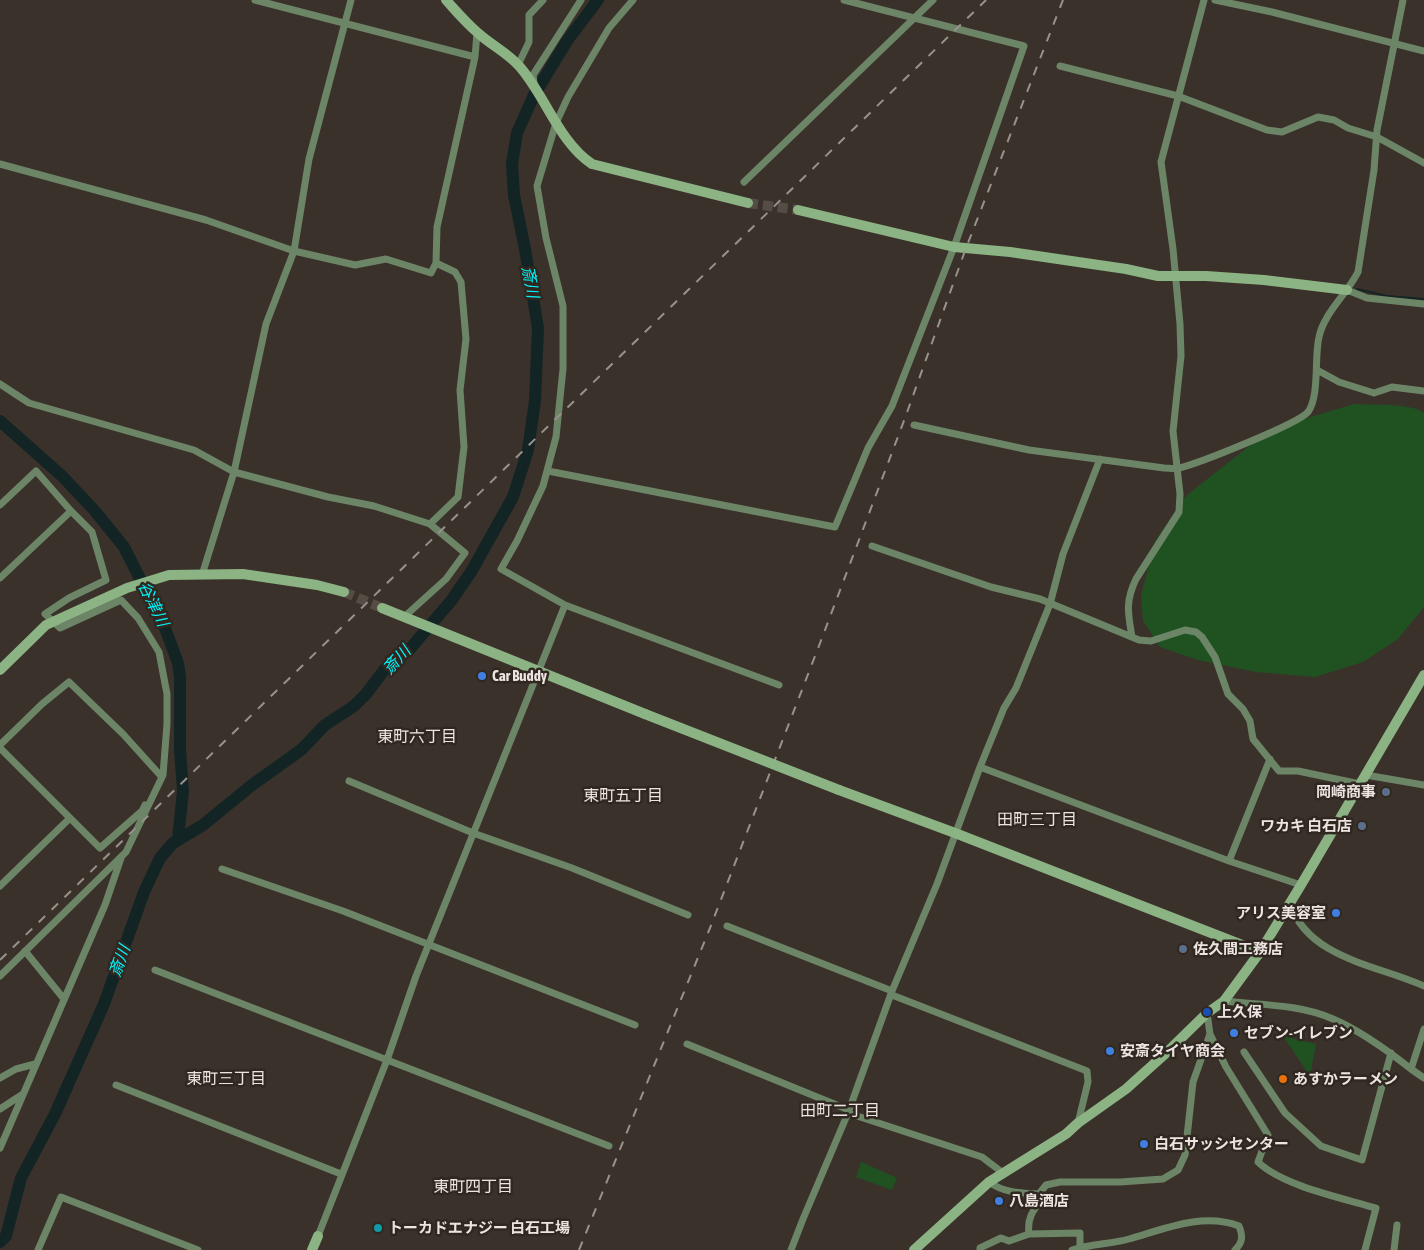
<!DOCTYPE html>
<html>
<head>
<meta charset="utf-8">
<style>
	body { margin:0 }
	canvas { display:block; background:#3a312a }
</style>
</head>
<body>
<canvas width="1424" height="1250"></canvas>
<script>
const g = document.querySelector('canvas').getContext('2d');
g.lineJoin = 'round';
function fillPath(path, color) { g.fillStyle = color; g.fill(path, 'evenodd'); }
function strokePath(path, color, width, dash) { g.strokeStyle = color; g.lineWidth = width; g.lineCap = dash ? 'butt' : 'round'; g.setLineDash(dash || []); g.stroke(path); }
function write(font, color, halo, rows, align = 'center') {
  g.font = font + ' "Asap Condensed","Noto Sans JP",sans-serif'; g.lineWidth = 5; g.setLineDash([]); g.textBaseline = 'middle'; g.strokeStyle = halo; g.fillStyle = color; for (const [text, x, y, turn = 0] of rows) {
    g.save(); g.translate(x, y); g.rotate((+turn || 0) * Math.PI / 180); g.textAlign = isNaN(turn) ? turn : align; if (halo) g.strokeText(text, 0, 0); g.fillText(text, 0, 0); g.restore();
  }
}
fillPath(new Path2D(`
	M1354 404C1370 405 1413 403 1424 413V607L1398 639 1363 662 1315 677 1256 672 1198 660 1160 647 1143 621 1141 596 1155 541 1187 495 1271 429Z
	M1283 1036 1316 1044 1310 1076Z
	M861 1162 897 1178 892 1190 856 1177Z`), '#1f5220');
strokePath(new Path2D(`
	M1357 289 1387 296 1424 299`), '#132425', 2);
strokePath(new Path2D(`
	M0 421 62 476 95 511 124 547 165 628 178 663 180 677V749L183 791 178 839
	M0 1242 6 1236 21 1178 55 1114 104 1004 144 892 160 858 173 843 203 825 252 785 301 750 325 725 354 706 366 694 385 669 409 650 451 601 471 572 513 497 528 450 535 401 538 328 525 249 514 195 512 164 517 133 534 95 567 41 598 0`), '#132425', 12);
strokePath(new Path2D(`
	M748 203 798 210
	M344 592 382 608`), '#554c45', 10, [10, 5]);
strokePath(new Path2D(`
	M255 0 475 57
	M633 0 609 28 568 97 556 123 537 186 546 238 563 306V369L556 437 543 486 517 541 501 569 565 605 779 685
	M1215 0 1272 12 1424 51
	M518 65 529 42V15L543 0
	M1060 66 1178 96 1267 130 1282 132 1318 117 1334 120 1348 128 1377 137 1424 163
	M534 83 533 75 581 0
	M0 164 206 220 294 251 355 265 386 259 431 273 436 263 437 227 475 57 477 33
	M744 182 933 0
	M1347 290 1367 298 1424 304
	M1317 370 1339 382 1374 393 1392 387 1424 391
	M0 384 29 403 194 450 234 472 328 497 374 506 430 524 465 553 446 579 404 617
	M914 425 1029 450 1164 468C1169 468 1174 469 1179 468 1197 464 1298 424 1308 412 1320 395 1314 357 1319 337 1324 313 1347 294 1358 272L1374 170 1377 130 1403 0
	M548 471 835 527 868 448 892 406 954 247 1024 46 844 0
	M0 505 36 471 71 511 92 532 106 580 69 598 45 614 60 628 121 600 138 618 159 652 167 694V724L163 775 126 852 0 976
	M430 524 458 497 464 447 460 390 466 339 461 282 455 272 436 263
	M872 546 991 587 1040 599 1139 640 1151 641 1185 630 1196 632 1202 637 1215 657 1228 694 1243 709 1250 721 1253 739 1279 771H1298L1360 784
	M202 575 234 472 266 324 294 251 309 159 351 0
	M0 578 71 511
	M1132 637C1128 613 1125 602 1136 579L1179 512 1180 494 1173 431 1181 356 1180 324 1173 249 1161 162 1204 0
	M0 745 42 704 69 682 123 734 160 775H163
	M0 748 100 848 142 811 145 805
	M980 767 1229 861 1301 885
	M1366 775 1424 785
	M349 781 473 833 572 868 688 915
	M1229 861 1270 759
	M222 869 343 911 635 1025
	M0 886 69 819
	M1290 904C1309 959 1378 965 1424 986
	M727 926 892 991
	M25 951 64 999
	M155 970 609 1146
	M892 995 1087 1071 1088 1082 1078 1123
	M1224 1001C1259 1005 1300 1004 1333 1019 1361 1031 1387 1050 1411 1069L1424 1029
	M1207 1013 1210 1034 1226 1067 1268 1135 1258 1162C1283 1186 1342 1198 1376 1208L1365 1250
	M687 1044 849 1110
	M1244 1052 1285 1113 1321 1146 1362 1160 1391 1053
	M1411 1069 1424 1078
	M0 1078 16 1069 35 1064
	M116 1085 341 1174
	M0 1109 23 1094
	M848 1113 982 1157 1003 1173
	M0 1148 105 905 121 858
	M989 1182C1004 1193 1021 1193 1039 1194
	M1039 1194 1046 1185 1060 1182H1120L1163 1179 1178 1170 1185 1155 1193 1082 1210 1034
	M1039 1194 1042 1200C1032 1211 1027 1219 1029 1234L1080 1233V1248
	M318 1236 387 1060 416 976 565 605
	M38 1250 61 1197 198 1250
	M791 1250 803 1219 848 1113 892 991 937 884 980 767 1004 708 1016 688 1050 604 1063 554 1100 459
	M980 1250V1248L1001 1238 1009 1241 1029 1234
	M1072 1250C1091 1244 1111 1244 1129 1239 1164 1229 1203 1212 1239 1226 1243 1236 1243 1242 1235 1250
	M1394 1250 1397 1225`), '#6c8567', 7);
strokePath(new Path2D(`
	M446 0C456 11 466 23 478 33 491 45 508 53 520 67 546 97 559 142 592 164L748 203
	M798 210 954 247 1010 252 1126 269 1158 276H1206L1264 280 1347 290
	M382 608 645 714
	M0 670 46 625 127 588 169 575 243 574 317 585 344 592
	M839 790 955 833 1260 952
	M312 1250 318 1236
	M914 1250 989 1182 1066 1134 1078 1123 1126 1089 1165 1054 1207 1013 1224 1001 1260 952 1301 885 1424 675`), '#8cb384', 10);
strokePath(new Path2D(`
	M0 960 986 0
	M579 1250 710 928 822 638 905 418 966 248 1063 0`), '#99918c', 2, [9, 9]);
strokePath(new Path2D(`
	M645 714 839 790`), '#8cb384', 10);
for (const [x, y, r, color] of [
	[482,676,5,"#3f7fe0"],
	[1386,792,5,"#5c6f8a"],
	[1362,826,5,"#5c6f8a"],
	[1336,913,5,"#3f7fe0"],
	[1183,949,5,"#5c6f8a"],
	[1207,1012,5,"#1a4fb4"],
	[1234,1033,5,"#3f7fe0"],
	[1110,1051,5,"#3f7fe0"],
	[1283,1079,5,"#e8710a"],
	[1144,1144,5,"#3f7fe0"],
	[999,1201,5,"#3f7fe0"],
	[378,1228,5,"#0f9aa8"]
]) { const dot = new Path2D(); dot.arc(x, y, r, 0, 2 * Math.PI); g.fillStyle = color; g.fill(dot); strokePath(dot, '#302720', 2); }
write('bold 15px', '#ebe4e0', '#302720', [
	["Car Buddy",492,676],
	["岡崎商事",1376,792,"right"],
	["ワカキ 白石店",1352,826,"right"],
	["アリス美容室",1326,913,"right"],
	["佐久間工務店",1193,949],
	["上久保",1217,1012],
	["セブン-イレブン",1244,1033],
	["安斎タイヤ商会",1120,1051],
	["あすかラーメン",1293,1079],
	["白石サッシセンター",1154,1144],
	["八島酒店",1009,1201],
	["トーカドエナジー 白石工場",388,1228]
], 'left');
write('italic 16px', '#03f2f8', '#302720', [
	["斎川",530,282,79],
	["谷津川",153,604,64],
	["斎川",397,660,-48],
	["斎川",120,961,-70]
]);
write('16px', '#ebe4e0', '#302720', [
	["東町六丁目",417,737],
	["東町五丁目",623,796],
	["田町三丁目",1037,820],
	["東町三丁目",226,1079],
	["田町二丁目",840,1111],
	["東町四丁目",473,1187]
]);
</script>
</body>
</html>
